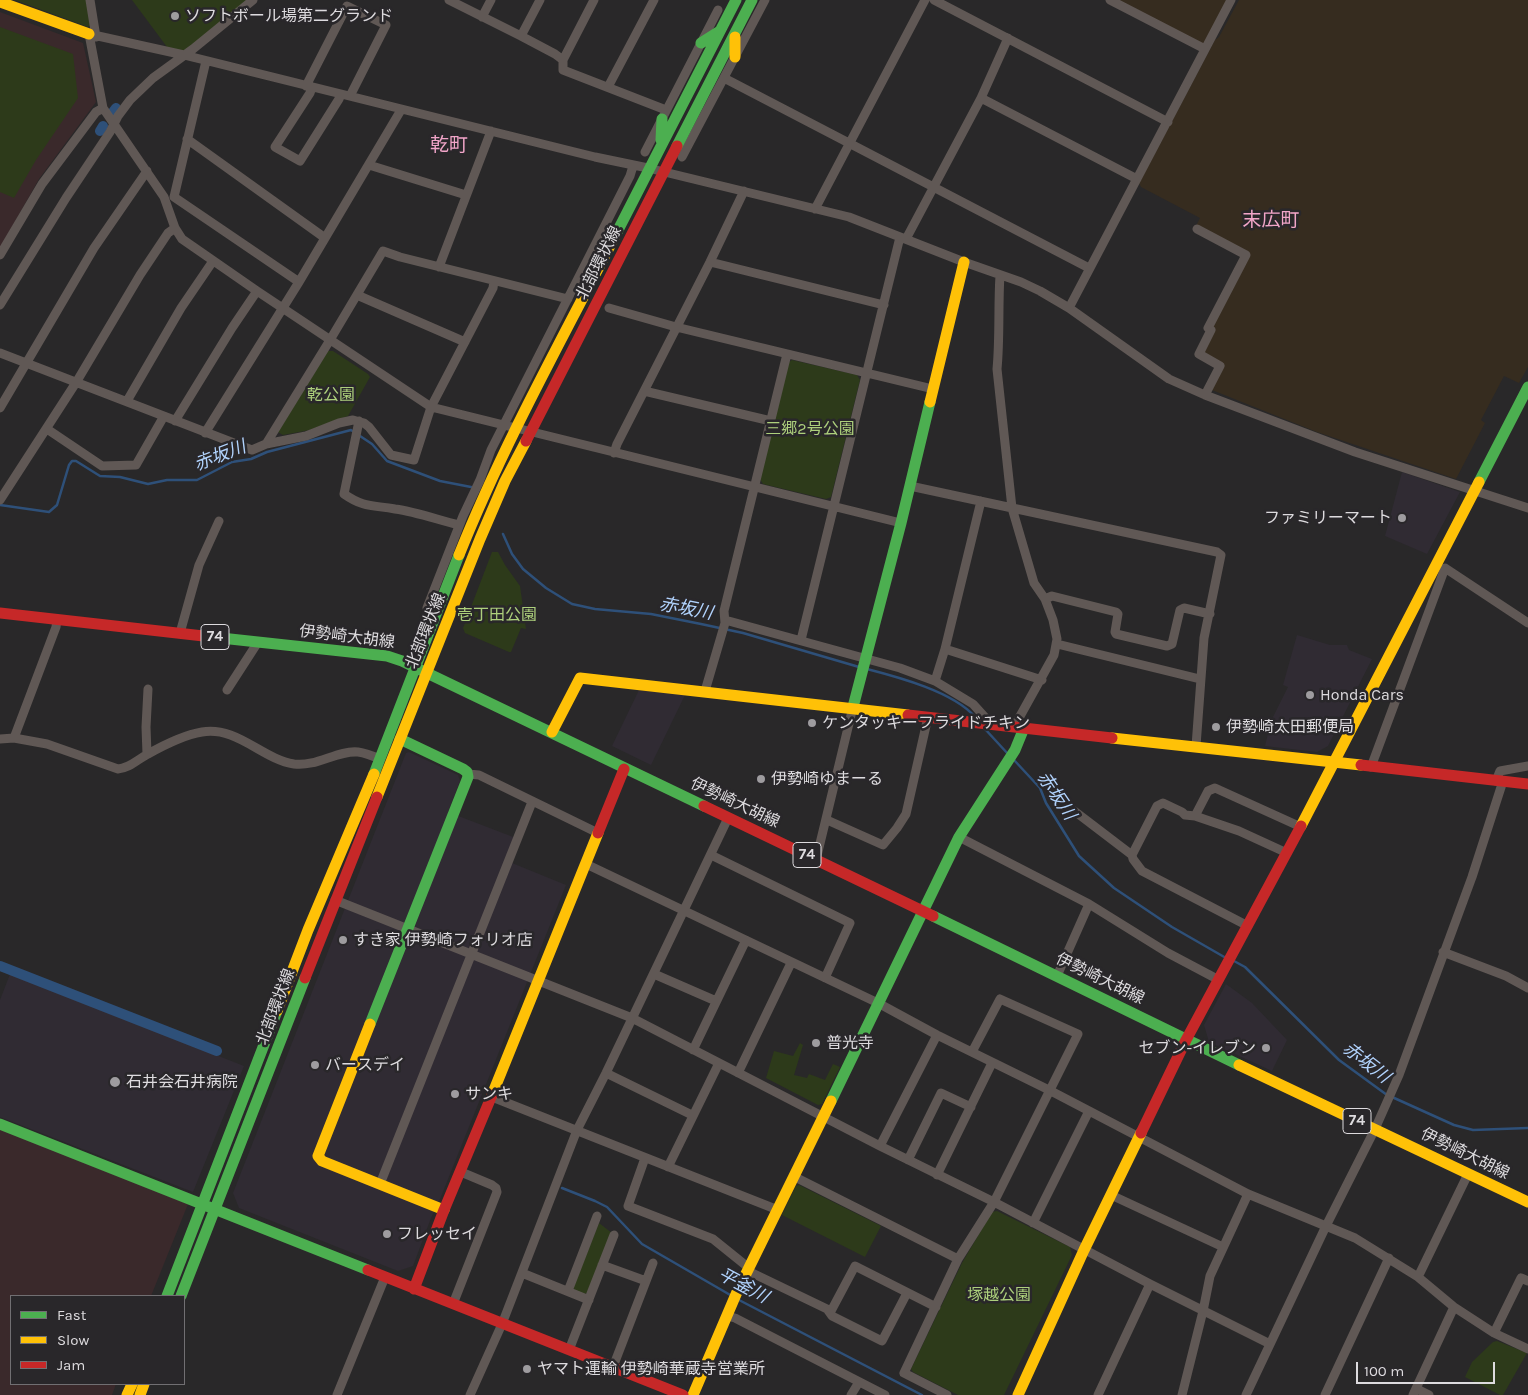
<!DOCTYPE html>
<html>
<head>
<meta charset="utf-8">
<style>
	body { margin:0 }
	#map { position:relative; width:1528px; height:1395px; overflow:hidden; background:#292829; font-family:Karla,sans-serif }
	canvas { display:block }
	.legend { position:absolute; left:10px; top:1295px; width:175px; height:90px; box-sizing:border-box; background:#29272a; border:1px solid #716f72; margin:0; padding:6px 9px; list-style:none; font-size:15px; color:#dddbde }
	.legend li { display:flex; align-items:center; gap:10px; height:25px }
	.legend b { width:25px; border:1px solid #716f72 }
	.scale { position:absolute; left:1356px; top:1362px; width:139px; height:22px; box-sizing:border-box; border:2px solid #dddbde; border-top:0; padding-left:6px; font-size:15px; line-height:18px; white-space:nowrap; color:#dddbde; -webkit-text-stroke:4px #29272a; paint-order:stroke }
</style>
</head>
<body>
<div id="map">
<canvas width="1528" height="1395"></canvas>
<ul class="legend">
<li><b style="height:6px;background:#4caf50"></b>Fast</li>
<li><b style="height:6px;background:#ffc107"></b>Slow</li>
<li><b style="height:6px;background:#c62828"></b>Jam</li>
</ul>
<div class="scale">100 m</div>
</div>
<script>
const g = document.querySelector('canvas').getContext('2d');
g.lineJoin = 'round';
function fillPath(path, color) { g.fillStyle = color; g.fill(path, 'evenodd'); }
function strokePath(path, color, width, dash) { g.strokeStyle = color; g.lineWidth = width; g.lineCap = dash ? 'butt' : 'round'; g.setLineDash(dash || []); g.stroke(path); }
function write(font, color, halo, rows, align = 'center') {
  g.font = font + ' Karla,"Noto Sans JP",sans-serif'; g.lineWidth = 5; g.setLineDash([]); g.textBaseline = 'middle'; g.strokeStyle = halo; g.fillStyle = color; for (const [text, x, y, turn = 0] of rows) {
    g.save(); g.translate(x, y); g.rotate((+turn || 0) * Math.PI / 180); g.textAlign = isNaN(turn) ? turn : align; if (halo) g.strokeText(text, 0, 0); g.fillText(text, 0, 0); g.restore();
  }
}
fillPath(new Path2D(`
	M1402 472 1460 492 1427 554 1385 536Z
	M1297 635 1330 645H1347L1349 650 1372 659 1328 746 1317 752 1265 746 1271 721 1288 687 1283 685Z
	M639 690 685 695 651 765 612 746Z
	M409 752 458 775 460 781 448 812 521 840 512 863 566 885 440 1199 431 1218 413 1266 398 1271 239 1208 233 1193 406 753Z
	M10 974 244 1066 193 1192 0 1117V1000Z
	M1226 984 1252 1003 1287 1040 1272 1071 1209 1042 1204 1025Z`), '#302b33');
fillPath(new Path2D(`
	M1118 0H1227L1204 45Z
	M1239 0H1528V367L1519 383 1504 376 1481 420 1485 423 1456 479 1317 432 1212 390 1224 365 1203 353 1215 328 1212 327 1250 255 1196 226 1200 218 1141 187 1139 183 1215 40 1219 37Z`), '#362c1f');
fillPath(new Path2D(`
	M0 12 83 43 96 102 39 179 0 248Z
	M0 1129 188 1204 151 1296H11V1384H116L112 1395H0Z`), '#3a292b');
fillPath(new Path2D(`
	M15 0H86L91 25 88 27Z
	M132 0H249L186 52 167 47Z
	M0 27 73 54 78 98 36 160 14 198 0 192Z
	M328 351H333L368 374 370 377 348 416 310 430 283 435 278 432Z
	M792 360 857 375 860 380 831 497 826 499 763 484 760 479 789 362Z
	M492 552H498L505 565 520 586 526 629 521 628 511 652H509L465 633 463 628Z
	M800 1043 803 1045 794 1075 807 1078 809 1074 825 1080 833 1064 840 1067 822 1104 818 1105 766 1078 774 1051 793 1056Z
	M799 1185 881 1226 865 1257 782 1215 796 1186Z
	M997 1211 1070 1247 1072 1255 1004 1395H958L913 1372 911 1369 962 1263 992 1212Z
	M599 1223 612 1233 588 1292 585 1294 577 1292 573 1288Z
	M1497 1341 1527 1353 1503 1395H1500L1465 1377 1472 1362 1493 1342Z`), '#2d3a1a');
strokePath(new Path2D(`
	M0 505 49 512 57 505 69 465 72 461H76L100 476 120 477 148 484 167 480H197L232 462 251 459 267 452 351 430 372 444 387 461 440 481 471 487
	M503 534 512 554 523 569 546 588 572 604 595 609 651 614 701 624 743 633 859 667
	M867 669C898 677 954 692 975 717
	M985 729 1008 754
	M1014 760 1040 788 1046 803 1079 856 1114 888 1172 927 1226 958
	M1234 961 1245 967 1339 1060 1387 1095
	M1392 1097 1454 1125 1473 1130 1528 1128
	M562 1188 595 1201 607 1207 642 1244 732 1296
	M739 1300 922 1395`), '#2e5079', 2.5);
strokePath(new Path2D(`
	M113 112 116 108
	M100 131 103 126
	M0 966 217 1051`), '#2e5079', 10);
strokePath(new Path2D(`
	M90 0 96 37
	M449 0 521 36 555 54 563 60
	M594 0 563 60V70L666 110
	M934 0 1168 122
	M1110 0 1205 49
	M482 17 491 0
	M521 36 540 0
	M206 61 174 197 299 282
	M724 78 1089 268
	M306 86 347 6 386 25 350 96
	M312 87 310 93 275 147 300 161 339 99 341 94
	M608 87 654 0
	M981 98 1137 179
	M187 139 325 238
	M645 152 718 10
	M682 157 765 0
	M369 165 466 195
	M815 209 925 0
	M1197 229 1246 255 1208 328 1211 330 1199 354 1220 366 1205 395
	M906 239 981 98 1008 38
	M0 255 42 184 96 112 103 108
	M710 262 884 305
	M439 267 491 131
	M1000 275C998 306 1000 338 997 369L1012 508 1034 583 1045 599 1053 620 1057 639 1054 655 1014 727
	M357 295 465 342
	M0 305 66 198 110 132 118 116 130 100 153 78 193 49 253 0
	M609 308 676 327 933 389
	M1069 308 1231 0
	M0 353 252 450 266 444 306 436 339 423 353 420 364 423 369 427 391 455 414 460 431 407 493 288 494 281
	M644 391 771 421
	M127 401 181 308 213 261
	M0 408 94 248 147 171
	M175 421 232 328 257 291
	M359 421 344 494C364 508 373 505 395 509 417 512 438 520 459 525
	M47 429 102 466 136 465 164 416
	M205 433 299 282 401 110
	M266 444 330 340 383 251 400 257 568 299
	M614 453 617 444 710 262 744 191
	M910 486 1217 552 1221 555 1204 638 1196 746
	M0 500 77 381 140 275 168 233 175 228
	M901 523 431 407 257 291 182 239 175 228 164 197 103 108 89 34 184 55 595 157 648 168 849 217 964 262 1021 282 1040 291 1069 308 1169 379 1205 395 1355 452 1528 508
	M1045 599 1052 596 1116 612 1118 614 1115 632 1116 634 1167 646 1172 644 1180 610 1184 608 1210 614
	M725 620 900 668 935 681 973 704 992 725
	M431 624 427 608 463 516 480 480 491 450 630 176 633 166
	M180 633 199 565 219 521
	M801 640 900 237
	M1057 644 1200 679
	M945 649 1042 680
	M935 681 945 649 981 501
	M227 690 258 642
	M705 691 725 623 724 611 787 354
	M14 738 56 627 57 620
	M0 739 14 738 47 744 118 769C130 768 138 759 148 754 164 745 184 735 202 732 237 726 262 759 294 764 317 767 337 750 358 752 365 753 373 756 380 759
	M147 754 146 727 148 689
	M1371 767 1445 568 1528 623
	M468 774 479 775 598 833
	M1496 781 1500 771 1528 766
	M1073 810 1132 855 1133 859 1142 871 1248 926
	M1195 816 1208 791 1215 788 1301 827
	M827 820 883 845 897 828 906 814 928 717
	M959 837 1089 904 1168 953 1219 980
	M711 855 850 923 825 978
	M1132 855 1157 806 1163 803 1182 812 1185 815 1195 816 1239 831 1287 853
	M816 860 853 707
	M586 864 878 1003 937 1035 1049 1090 1248 1194 1355 1238 1418 1277 1454 1307 1494 1333 1528 1349
	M335 900 632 1018 880 1146 994 1202 1150 1284 1270 1344
	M1443 952 1506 976 1528 988
	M654 974 716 1001
	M1057 976 1089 904
	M693 1050 746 940
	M606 1073 692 1115
	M738 1073 791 963
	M492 1097 778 1210
	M880 1146 937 1035
	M645 1158 628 1206 713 1239 749 1268
	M908 1160 941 1093 971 1107
	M668 1167 719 1063
	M937 1175 992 1063
	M795 1177 958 1259
	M380 1184 532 802
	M1111 1195 1223 1247
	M1033 1223 1089 1111
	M602 1265 646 1281
	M748 1271 827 1309 832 1316 882 1341 907 1293
	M522 1273 589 1300
	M1418 1277 1468 1174
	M568 1291 597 1216
	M453 1304 497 1192 496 1188 492 1185 461 1172
	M830 1313 855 1266 936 1307
	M727 1316 735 1318 885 1395
	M1494 1333 1521 1278 1528 1281
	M569 1350 614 1235
	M613 1367 653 1263
	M1417 1389 1429 1395
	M337 1395 385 1277
	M470 1395 502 1324 577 1130 606 1073 728 818
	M851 1395 859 1382
	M947 1395 904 1373 958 1259 994 1202 1078 1034 1000 999 972 1052
	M1098 1395 1150 1284
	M1182 1395 1203 1311 1210 1276 1248 1194
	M1246 1395 1326 1226 1375 1129 1399 1075 1472 877 1503 781
	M1325 1395 1389 1258
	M1413 1395 1454 1307`), '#605855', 9);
strokePath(new Path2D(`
	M701 43 720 31
	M661 140 662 119
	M677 146 752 0
	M615 236 736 0
	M1479 482 1528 387
	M221 638 387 656 402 661 704 806
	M853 707 901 523 930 402
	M374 774 459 555
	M933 916 1239 1065
	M370 1024 468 777 467 772 463 769 400 739
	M831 1101 959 837 1015 750 1024 728
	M0 1124 368 1270
	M167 1296 277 1011
	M181 1296 305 978`), '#4caf50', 11);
strokePath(new Path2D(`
	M0 2 89 34
	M735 37V57
	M930 402 964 262
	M459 555C503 445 561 341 615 236
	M552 732 580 678 908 715
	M1112 738 1361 765
	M377 797 480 539 505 481 526 441
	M1301 826 1479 482
	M277 1011 308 930 374 774
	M370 1024 318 1156 322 1161 444 1210
	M1239 1065 1528 1202
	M492 1095 598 833
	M127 1395 132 1384
	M140 1395 144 1384
	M693 1395 737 1292 831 1101
	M1018 1395 1084 1250 1141 1133`), '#ffc107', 11);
strokePath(new Path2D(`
	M526 441 677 146
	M0 613 221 638
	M908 715 1112 738
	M1361 765 1528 784
	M704 806 933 916
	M598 833 624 769
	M305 978 377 797
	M1141 1133 1186 1040 1301 826
	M368 1270 683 1395
	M414 1289 444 1210 492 1095`), '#c62828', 11);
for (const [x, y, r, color] of [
	[175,16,5,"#9e9c9f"],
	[1402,518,5,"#9e9c9f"],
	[1310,695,5,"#9e9c9f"],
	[812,723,5,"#9e9c9f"],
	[1216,727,5,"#9e9c9f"],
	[761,779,5,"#9e9c9f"],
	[343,940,5,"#9e9c9f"],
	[816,1043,5,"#9e9c9f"],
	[1266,1048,5,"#9e9c9f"],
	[315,1065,5,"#9e9c9f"],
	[115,1082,6,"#9e9c9f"],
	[455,1094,5,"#9e9c9f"],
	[387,1234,5,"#9e9c9f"],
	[527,1369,5,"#9e9c9f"]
]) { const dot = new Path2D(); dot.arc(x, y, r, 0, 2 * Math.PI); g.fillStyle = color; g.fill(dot); strokePath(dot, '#29272a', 2); }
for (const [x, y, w] of [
	[215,637,28],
	[807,855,28],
	[1357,1121,28]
]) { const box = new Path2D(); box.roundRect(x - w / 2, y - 12.5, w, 25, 4); g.fillStyle = '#29272a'; g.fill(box); strokePath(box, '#dddbde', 1); }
write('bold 15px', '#dddbde', null, [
	["74",215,637],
	["74",807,855],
	["74",1357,1121]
]);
write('16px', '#dddbde', '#29272a', [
	["ソフトボール場第二グランド",185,16],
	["ファミリーマート",1392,518,"right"],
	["Honda Cars",1320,695],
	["ケンタッキーフライドチキン",822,723],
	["伊勢崎太田郵便局",1226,727],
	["伊勢崎ゆまーる",771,779],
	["すき家 伊勢崎フォリオ店",353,940],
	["普光寺",826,1043],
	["セブン-イレブン",1256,1048,"right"],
	["バースデイ",325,1065],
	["石井会石井病院",126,1082],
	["サンキ",465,1094],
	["フレッセイ",397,1234],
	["ヤマト運輸 伊勢崎華蔵寺営業所",537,1369]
], 'left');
write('16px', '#dddbde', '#29272a', [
	["北部環状線",599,263,-63],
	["北部環状線",426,631,-68],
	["伊勢崎大胡線",347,637,7],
	["伊勢崎大胡線",735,803,25],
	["伊勢崎大胡線",1100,979,26],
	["北部環状線",276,1007,-69],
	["伊勢崎大胡線",1465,1154,26]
]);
write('16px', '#add07c', '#29272a', [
	["乾公園",331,395],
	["三郷2号公園",810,429],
	["壱丁田公園",497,615],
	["塚越公園",999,1295]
]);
write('italic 18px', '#b1d3fd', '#29272a', [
	["赤坂川",220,456,-21],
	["赤坂川",686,609,11],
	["赤坂川",1056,796,56],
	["赤坂川",1366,1063,38],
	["平釜川",743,1286,28]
]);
write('19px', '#f1a5c8', '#29272a', [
	["乾町",449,146],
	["末広町",1271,221]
]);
</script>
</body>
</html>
